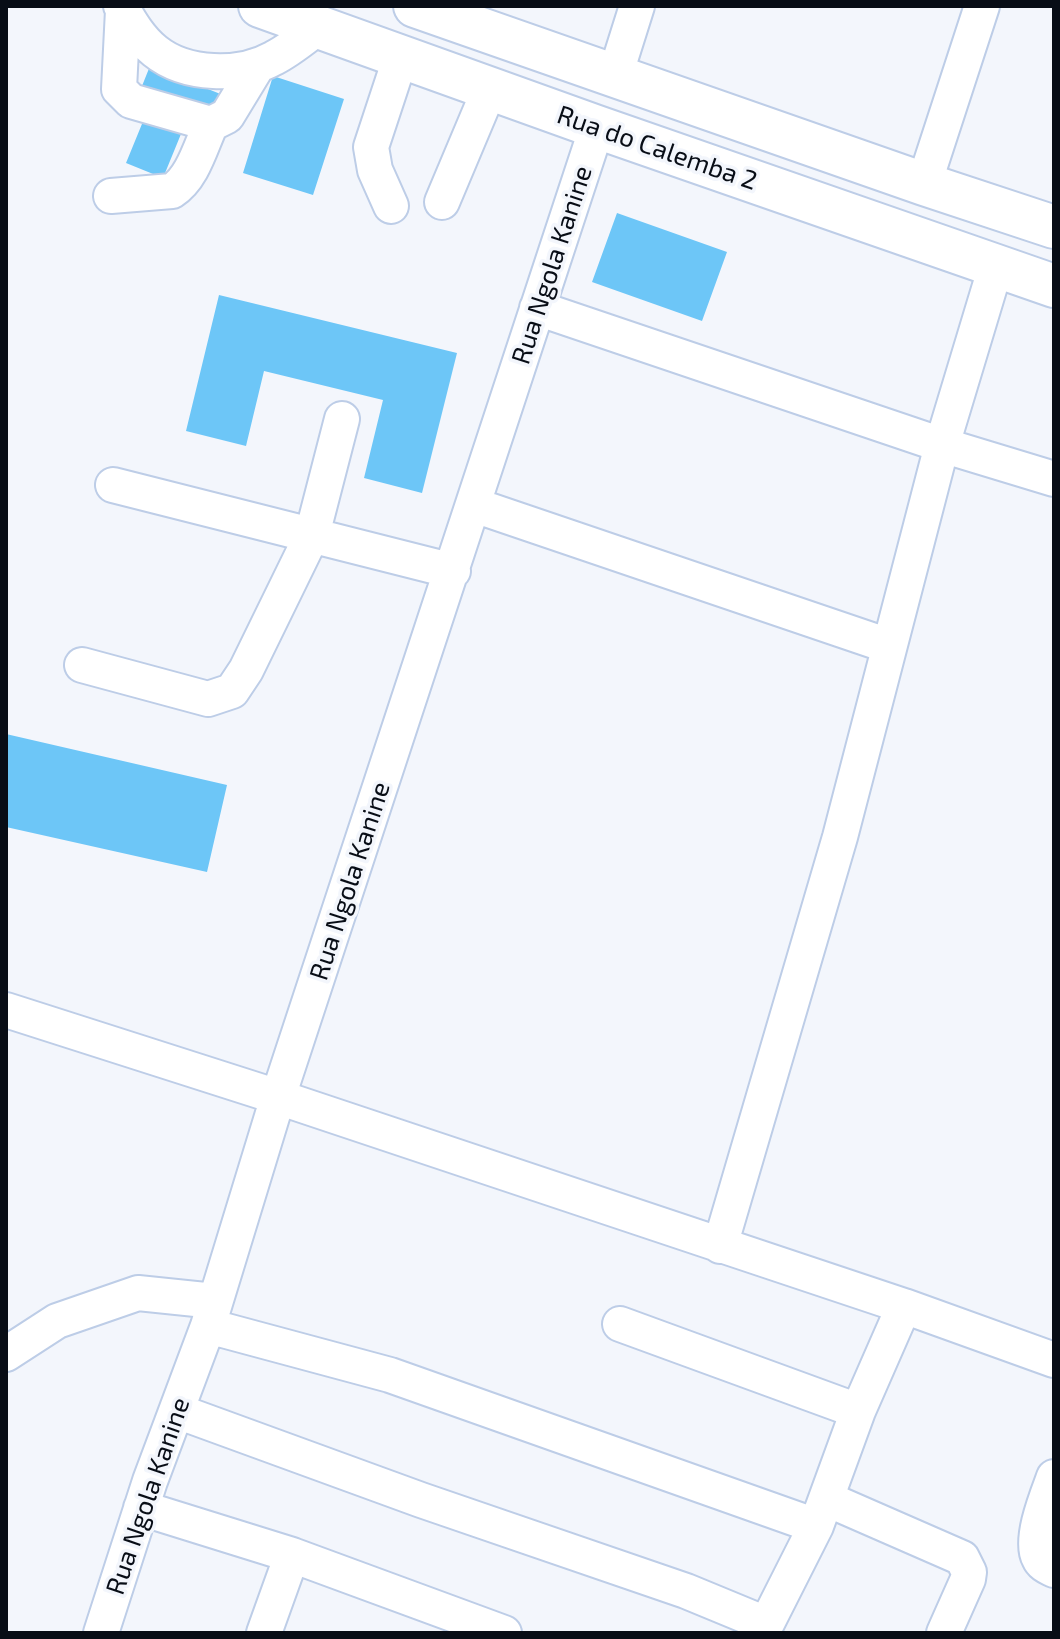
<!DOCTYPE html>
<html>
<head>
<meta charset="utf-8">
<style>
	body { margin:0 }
	#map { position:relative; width:1060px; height:1639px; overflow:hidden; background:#f3f6fc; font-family:"Exo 2",sans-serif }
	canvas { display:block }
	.frame { position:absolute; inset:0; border:8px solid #080d16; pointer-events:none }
</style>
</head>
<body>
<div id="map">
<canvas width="1060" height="1639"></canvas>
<div class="frame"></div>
</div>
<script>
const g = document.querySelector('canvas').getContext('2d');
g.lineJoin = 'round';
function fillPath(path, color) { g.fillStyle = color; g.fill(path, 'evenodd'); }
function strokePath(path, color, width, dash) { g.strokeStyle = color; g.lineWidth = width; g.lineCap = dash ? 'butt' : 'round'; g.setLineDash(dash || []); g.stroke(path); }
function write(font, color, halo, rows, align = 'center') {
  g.font = font + ' "Exo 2",sans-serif'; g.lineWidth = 7; g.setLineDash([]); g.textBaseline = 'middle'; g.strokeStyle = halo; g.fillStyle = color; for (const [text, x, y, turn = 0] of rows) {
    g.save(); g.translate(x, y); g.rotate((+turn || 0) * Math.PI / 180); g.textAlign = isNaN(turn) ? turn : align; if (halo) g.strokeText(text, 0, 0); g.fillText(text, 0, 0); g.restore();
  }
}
fillPath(new Path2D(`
	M150 66 223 95 215 115 142 86Z
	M273 76 344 99 313 195 243 173Z
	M144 119 181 134 163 178 126 163Z
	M617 213 727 252 702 321 592 282Z
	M219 295 457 353 422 493 364 478 383 400 264 371 246 446 186 431Z
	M6 734 227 785 207 872 6 827Z`), '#6dc6f7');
const minor = new Path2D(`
	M121 6C130 22 140 39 155 51 186 76 240 77 274 58 290 50 305 37 320 26
	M123 10 119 89 131 101 211 124 227 116 258 65
	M615 76 637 6
	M924 184 982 6
	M111 196 172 191C193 178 201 145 211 124
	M442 202 490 88
	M391 206 375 170 371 147 401 56
	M537 308 942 445 1054 479
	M113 485 453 571
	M474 505 889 646
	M82 665 208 699 232 691 246 670 312 535 342 419
	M6 1010 278 1097 904 1306 1054 1360
	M720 1246 840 837 942 445 996 266
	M620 1324 858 1411
	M208 1326 390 1375 816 1526
	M6 1354 57 1321 138 1293 215 1301
	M177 1411 421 1500 686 1591 766 1624
	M1054 1477C1047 1496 1029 1540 1039 1558 1042 1565 1048 1567 1054 1570
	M827 1499 962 1558 969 1572 968 1579 944 1633
	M141 1508 292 1555 504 1633
	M101 1633 150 1481 208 1326 278 1097 597 127
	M264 1633 292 1555
	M762 1633 816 1526 858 1411 904 1306`);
const major = new Path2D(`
	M260 6 597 127 1054 286
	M415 6 924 184 1054 227`);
strokePath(minor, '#bdcde7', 38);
strokePath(major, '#bdcde7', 46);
strokePath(minor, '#fff', 34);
strokePath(major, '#fff', 42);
write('26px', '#080d16', '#f3f6fc', [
	["Rua do Calemba 2",657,148,19],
	["Rua Ngola Kanine",552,265,-72],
	["Rua Ngola Kanine",350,881,-72],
	["Rua Ngola Kanine",148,1496,-71]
]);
</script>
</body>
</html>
